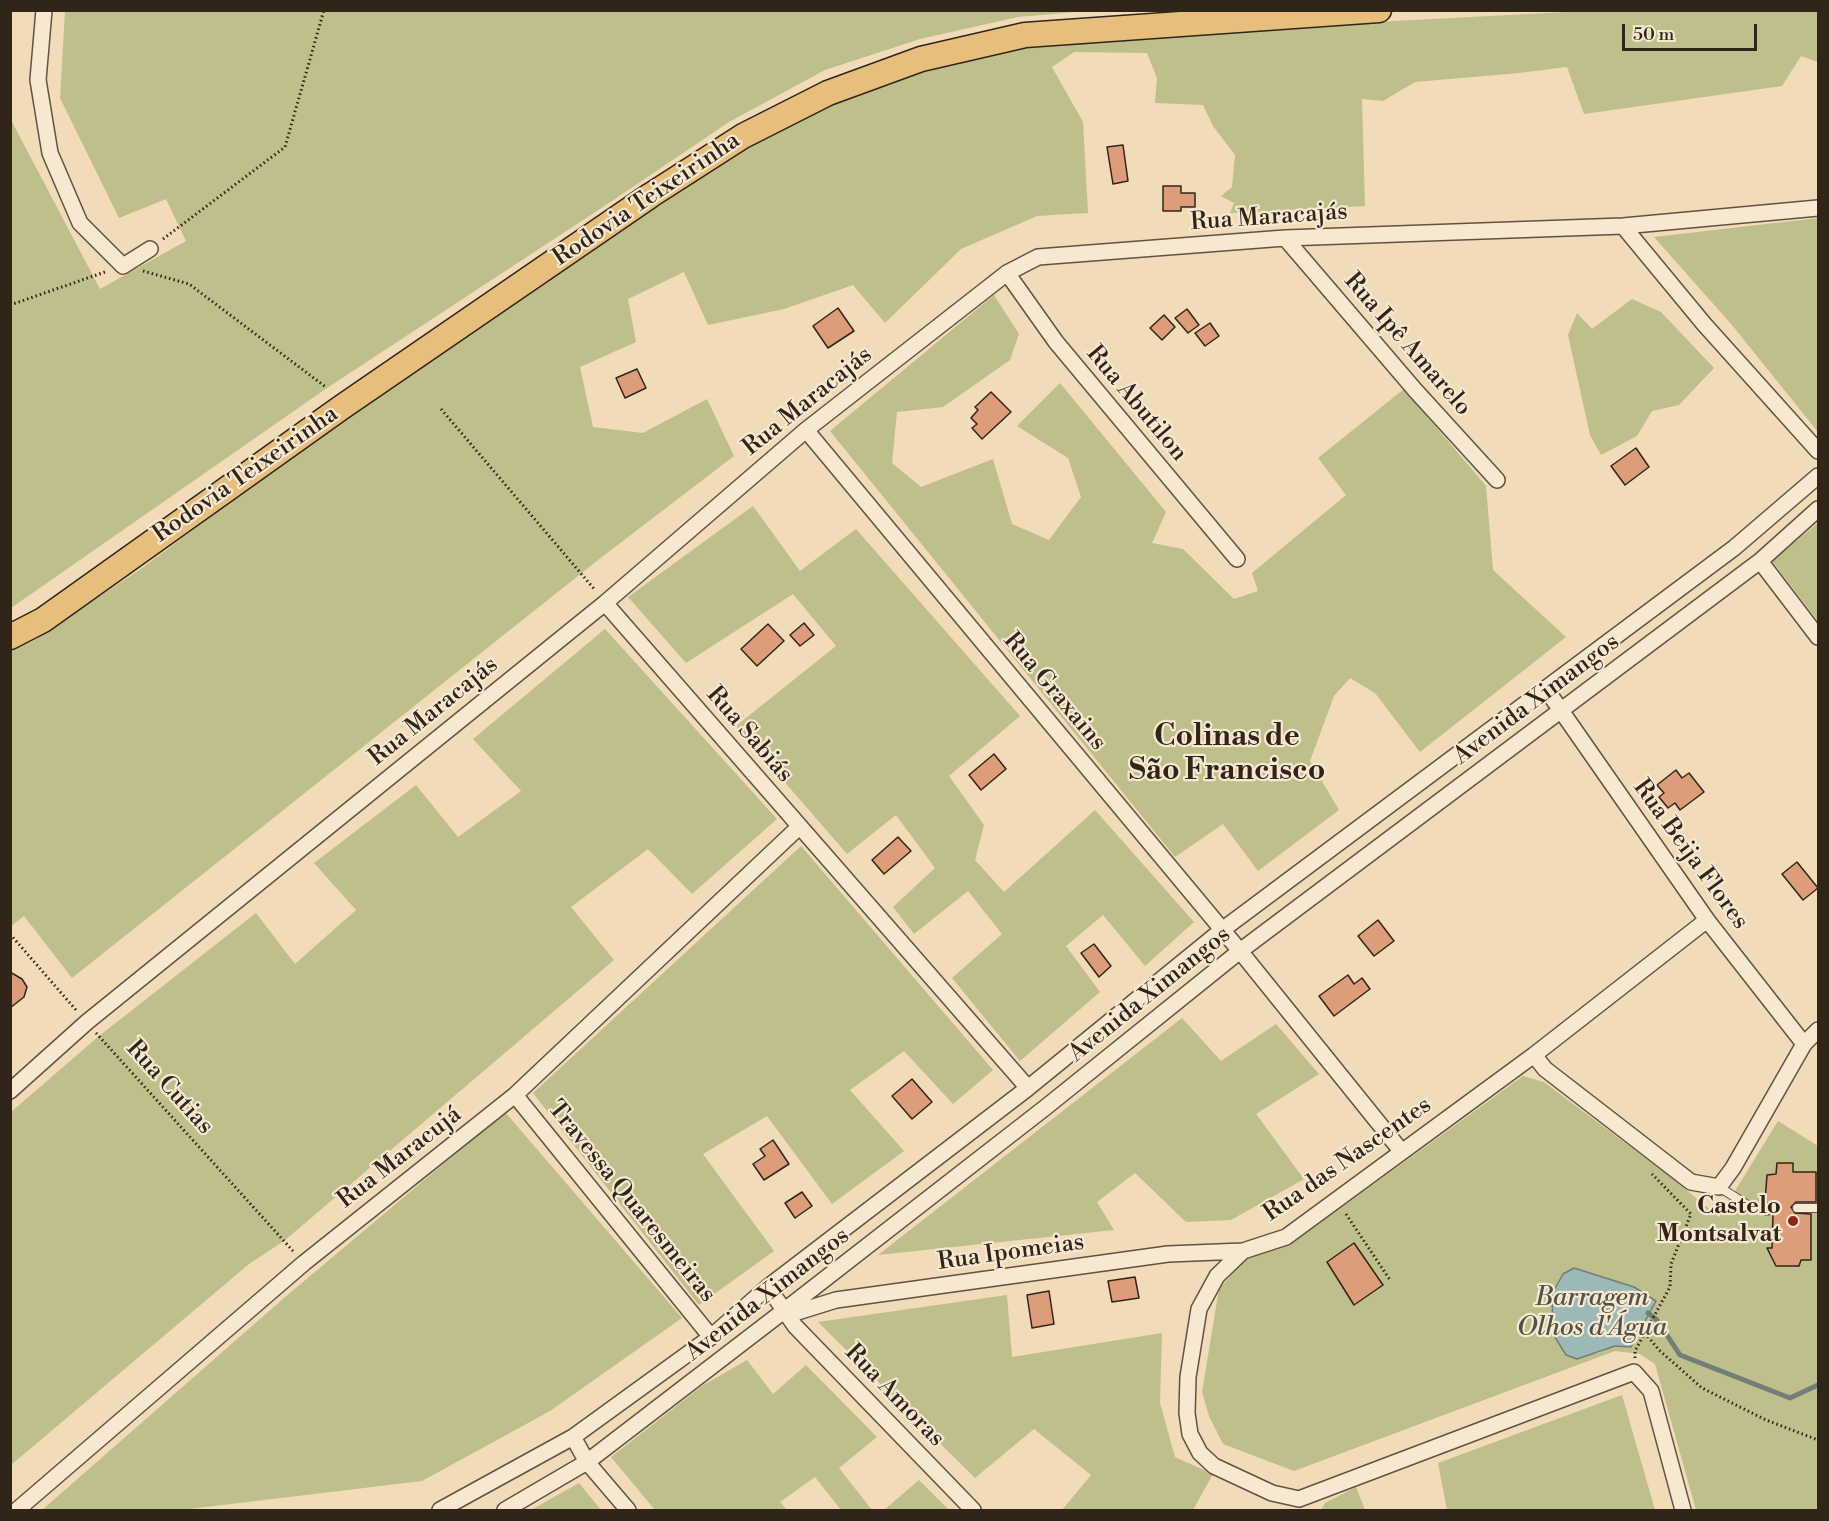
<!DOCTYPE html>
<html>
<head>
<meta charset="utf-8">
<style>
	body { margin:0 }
	#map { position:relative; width:1829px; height:1521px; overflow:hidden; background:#f1dbb8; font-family:"Libre Bodoni",serif }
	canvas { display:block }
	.frame { position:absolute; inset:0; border:12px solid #31251a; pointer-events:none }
	.scale { position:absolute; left:1622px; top:24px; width:135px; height:27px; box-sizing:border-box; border:3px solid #31251a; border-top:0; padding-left:8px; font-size:18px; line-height:21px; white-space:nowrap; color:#31251a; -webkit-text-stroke:4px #f6e8d1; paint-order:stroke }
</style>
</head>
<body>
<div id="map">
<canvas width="1829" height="1521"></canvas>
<div class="frame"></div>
<div class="scale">50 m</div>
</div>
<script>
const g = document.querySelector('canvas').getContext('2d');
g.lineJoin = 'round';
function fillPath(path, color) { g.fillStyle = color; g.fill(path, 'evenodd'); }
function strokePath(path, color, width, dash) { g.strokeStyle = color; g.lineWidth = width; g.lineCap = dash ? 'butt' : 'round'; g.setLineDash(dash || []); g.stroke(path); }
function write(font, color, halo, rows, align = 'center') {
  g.font = font + ' "Libre Bodoni",serif'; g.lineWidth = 4.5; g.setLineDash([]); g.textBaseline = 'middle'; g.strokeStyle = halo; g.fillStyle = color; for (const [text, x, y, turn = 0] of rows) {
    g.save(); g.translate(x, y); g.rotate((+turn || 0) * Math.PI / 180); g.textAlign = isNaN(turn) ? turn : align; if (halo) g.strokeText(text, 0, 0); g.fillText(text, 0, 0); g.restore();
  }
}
fillPath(new Path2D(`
	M1605 10 1818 11V62L1801 56 1782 86 1584 114 1567 67 1519 73 1415 82 1383 101 1362 99 1365 206 1230 213 1234 203 1221 196 1232 187 1235 155 1213 126 1203 105 1155 103 1157 78 1147 53 1074 52 1052 67 1083 122 1088 213 1037 216 961 249 885 323 853 285 784 309 708 325 684 272 628 299 636 342 580 367 593 427 643 433 707 399 734 456 598 560 72 978 24 916 11 926V651L35 640 142 568 346 416 748 146 838 99 927 68 1028 44 1239 29Z
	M65 11V10L1087 11 1018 17 920 39 825 70 729 122 612 201 327 388 11 608V120L100 289 186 241 166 199 119 218 60 98Z
	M1818 218V432L1732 325 1654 237Z
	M994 295 1019 334 1010 360 943 407 897 412 892 463 921 487 993 459 1012 524 1049 540 1081 497 1068 458 1017 426 1060 383 1166 512 1152 543 1183 549 1234 599 1258 591 1252 573 1346 495 1318 458 1404 389 1486 486 1493 570 1566 637 1420 752 1375 693 1350 678 1334 696 1310 761 1339 810 1258 871 1223 824 1175 857 830 431Z
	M1632 299 1661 312 1714 368 1679 405 1652 411 1637 436 1601 455 1590 435 1568 335 1577 313 1592 329Z
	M753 506 800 571 856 529 1020 716 949 776 984 825 975 860 1004 892 1095 810 1194 922 1145 966 1103 915 1066 946 1100 992 1020 1061 952 978 1002 934 968 891 914 934 893 907 935 868 896 815 847 854 736 726 836 646 793 594 686 663 628 597Z
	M1818 523V621L1772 561Z
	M605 629 777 819 692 894 648 849 571 907 614 960 284 1241 249 1264 11 1465V1112L99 1036 256 913 295 964 356 910 314 863 416 785 458 837 521 791 473 739Z
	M801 846 993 1070 953 1104 904 1051 850 1090 904 1151 832 1204 767 1116 703 1154 774 1251 699 1305 533 1093Z
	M1182 1018 1221 1061 1276 1024 1319 1074 1256 1114 1304 1179 1231 1220 1186 1222 1135 1173 1097 1202 1114 1230 878 1255Z
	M1523 1076 1544 1082 1672 1178 1719 1217 1778 1121 1818 1146V1510H1696L1655 1364 1640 1354 1615 1351 1294 1471 1223 1444 1209 1416 1202 1392 1219 1289 1246 1258 1290 1245ZM1574 1268 1634 1287 1656 1300 1648 1313 1615 1346 1596 1354Z
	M505 1112 682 1318 550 1411 422 1481 181 1510H42L284 1298Z
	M1007 1295 1012 1357 1162 1333 1160 1403 1175 1457 1213 1474 1193 1510H1062L1091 1475 1034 1429 975 1478 818 1322Z
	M747 1360 773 1394 806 1365 877 1437 839 1468 872 1510H841L815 1477 780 1502 787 1510H655L611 1457 702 1386Z
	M1622 1395 1655 1510H1447L1438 1463Z
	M919 1480 949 1510H884Z
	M579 1483 601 1510H531Z
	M1356 1487 1365 1510H1321L1325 1503Z`), '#bebf8b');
const water = new Path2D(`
	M1574 1268 1634 1287 1656 1301 1631 1347 1615 1346 1577 1359 1566 1355 1553 1334 1552 1294 1563 1274Z`);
fillPath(water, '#9db9b7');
strokePath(water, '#727e78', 1.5);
strokePath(new Path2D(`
	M1648 1313 1657 1320 1680 1355 1790 1398 1818 1385`), '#727e78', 5);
const building = new Path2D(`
	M1123 145 1128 181 1113 184 1107 147Z
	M1163 186H1181V193H1195V207H1181V211H1163Z
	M838 308 854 331 828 348 813 326Z
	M1187 309 1199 325 1188 333 1175 318Z
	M1164 315 1175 327 1162 340 1150 328Z
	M1210 323 1219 336 1205 346 1195 333Z
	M637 369 646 388 625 398 616 378Z
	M991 392 1011 412 982 439 972 428 977 424 971 418 978 410 975 407Z
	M1636 448 1649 467 1625 485 1611 466Z
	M804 623 814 635 800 646 790 635Z
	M768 624 784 641 757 666 741 649Z
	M994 754 1006 769 981 790 969 775Z
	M1676 770 1682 778 1689 773 1704 792 1680 810 1675 803 1668 808 1659 797 1664 793 1657 785Z
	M898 837 911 851 884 874 872 860Z
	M1797 862 1818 888 1803 900 1782 874Z
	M1378 920 1394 941 1374 956 1358 936Z
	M1094 944 1111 966 1099 977 1081 953Z
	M10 972 22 979 27 987 24 997 10 1008Z
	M1348 975 1354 984 1362 978 1370 989 1334 1016 1319 996Z
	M912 1079 932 1102 912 1119 892 1096Z
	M773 1140 789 1164 764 1180 753 1164 765 1156 760 1149Z
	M1777 1163H1793V1172H1816V1202H1796L1791 1207 1795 1213 1811 1214V1260H1801L1799 1266H1776L1767 1248H1772L1773 1214 1765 1215 1769 1212 1771 1208 1769 1204 1765 1202 1767 1175 1776 1174Z
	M802 1192 812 1206 795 1218 785 1203Z
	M1354 1243 1383 1285 1354 1305 1327 1262Z
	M1135 1277 1139 1298 1112 1302 1108 1281Z
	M1049 1291 1054 1324 1032 1328 1027 1295Z`);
fillPath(building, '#dd9d7a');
strokePath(building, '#31251a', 1.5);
const lane = new Path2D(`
	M1719 1187 1749 1206 1765 1208
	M1797 1208H1818`);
const street = new Path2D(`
	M44 10 38 80 50 153 80 223 123 266 150 249
	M1623 226 1704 324 1818 451
	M1285 238 1415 390 1497 480
	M1007 273 1056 342 1237 559
	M806 430 1240 951 1402 1152
	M1760 561 1818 637
	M605 603 1028 1088
	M1546 689 1707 920 1804 1044
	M1534 1055 1545 1069 1691 1182 1719 1187 1733 1168 1804 1044 1818 1030
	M10 1091 87 1022 605 603 806 430 1007 273 1038 257 1285 238 1623 226 1818 208
	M515 1095 711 1337
	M768 1287 795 1326 973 1510
	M788 1315 836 1300 1168 1254 1243 1251
	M573 1437 587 1462 628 1510
	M17 1510 304 1263 515 1095 799 827
	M440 1510 573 1437 711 1337 768 1287 1028 1088 1222 930 1734 548 1818 476
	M505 1510 587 1462 785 1310 1046 1107 1240 951 1760 561 1818 509
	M1683 1510 1651 1391 1634 1372 1299 1499 1272 1493 1214 1466 1200 1453 1190 1434 1187 1413 1188 1377 1199 1309 1217 1276 1243 1251 1286 1237 1534 1055 1707 920`);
const primary = new Path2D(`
	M10 637 43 620 342 407 651 195 743 136 828 93 921 59 1025 35 1379 10`);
strokePath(lane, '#615242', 10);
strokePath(street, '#615242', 18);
strokePath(primary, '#31251a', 27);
strokePath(new Path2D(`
	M163 239 285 147 324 10
	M143 271 189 284 327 388
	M10 305 105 272
	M441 409 595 590
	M10 934 76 1010
	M96 1033 293 1251
	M1346 1214 1390 1280
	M1645 1333 1659 1350 1702 1388 1766 1420 1818 1440
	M1635 1358V1351L1670 1287 1671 1264 1691 1214 1652 1174`), '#31251a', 3, [1.5, 3]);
strokePath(lane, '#f6e8d1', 8);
strokePath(street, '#f6e8d1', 15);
strokePath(primary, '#e8be7c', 24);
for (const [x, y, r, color] of [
	[1793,1221,6,"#8f2418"]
]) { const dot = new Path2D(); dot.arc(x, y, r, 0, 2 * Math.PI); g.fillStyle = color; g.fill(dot); strokePath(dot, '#f6e8d1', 2); }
write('24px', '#31251a', '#f6e8d1', [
	["Rodovia Teixeirinha",647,200,-34],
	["Rua Maracajás",1269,218,-4],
	["Rua Ipê Amarelo",1407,345,49],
	["Rua Maracajás",808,402,-39],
	["Rua Abutilon",1136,404,50],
	["Rodovia Teixeirinha",246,475,-35],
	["Rua Graxains",1054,692,50],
	["Avenida Ximangos",1537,700,-37],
	["Rua Maracajás",434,712,-39],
	["Rua Sabiás",749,735,49],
	["Rua Beija Flores",1690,855,54],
	["Avenida Ximangos",1150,995,-39],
	["Rua Cutias",169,1088,48],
	["Rua Maracujá",400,1158,-38],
	["Rua das Nascentes",1348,1160,-35],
	["Travessa Quaresmeiras",631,1202,51],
	["Rua Ipomeias",1011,1253,-8],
	["Avenida Ximangos",768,1295,-38],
	["Rua Amoras",894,1396,46]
]);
write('bold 24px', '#31251a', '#f6e8d1', [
	["Castelo",1781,1207],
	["Montsalvat",1781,1235]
], 'right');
write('italic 26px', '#515149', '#f6e8d1', [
	["Barragem",1592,1299],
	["Olhos d'Água",1592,1329]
]);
write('bold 30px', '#31251a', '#f6e8d1', [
	["Colinas de",1227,738],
	["São Francisco",1227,772]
]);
</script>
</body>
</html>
